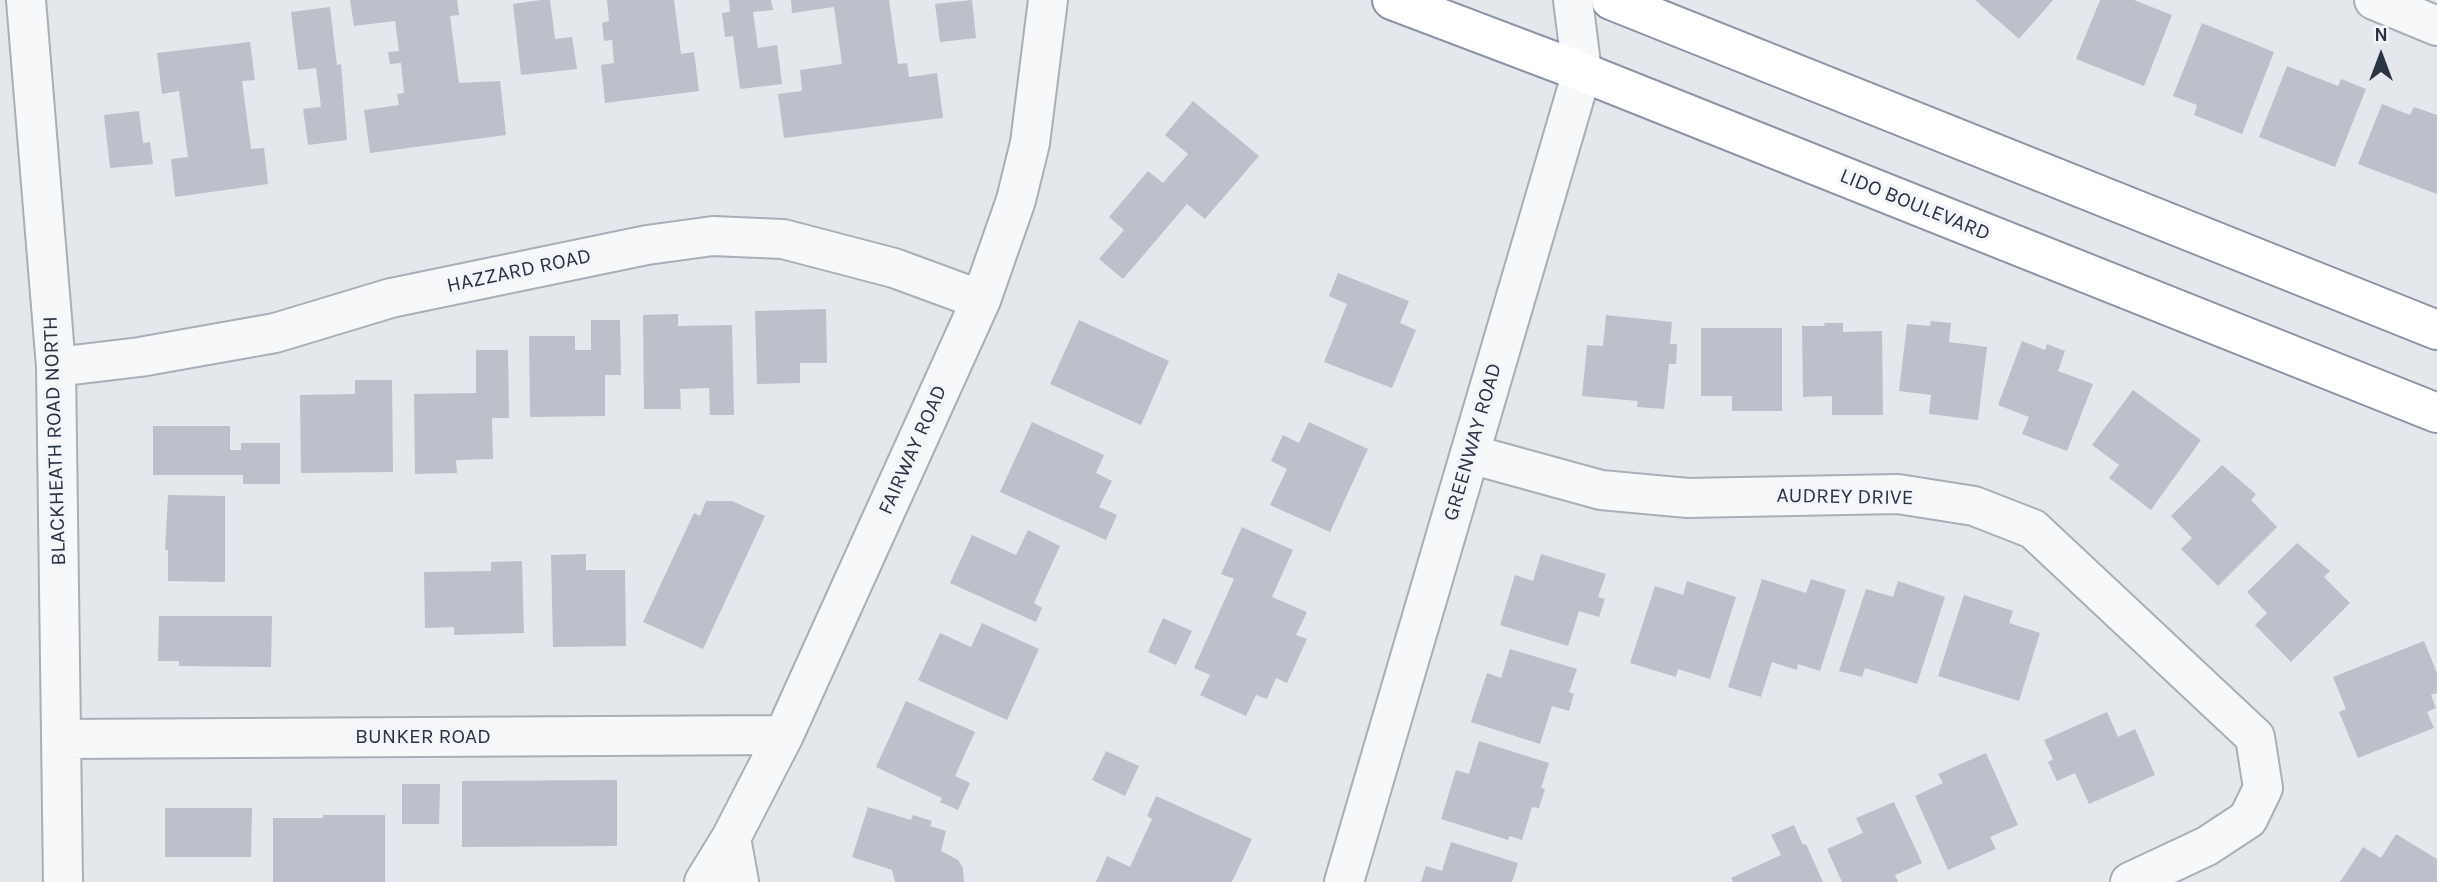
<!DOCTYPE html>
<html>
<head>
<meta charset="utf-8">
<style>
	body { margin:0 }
	#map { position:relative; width:2437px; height:882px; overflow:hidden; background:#e4e7ec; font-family:Karla,sans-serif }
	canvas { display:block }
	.north { position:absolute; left:2346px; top:21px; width:70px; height:70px; -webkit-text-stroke:5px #f4f6f9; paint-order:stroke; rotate:0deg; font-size:19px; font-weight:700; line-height:28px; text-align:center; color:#2b3445 }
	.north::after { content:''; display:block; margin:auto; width:24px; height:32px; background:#2b3445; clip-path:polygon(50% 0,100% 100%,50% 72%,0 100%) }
</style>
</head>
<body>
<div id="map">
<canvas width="2437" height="882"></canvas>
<div class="north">N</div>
</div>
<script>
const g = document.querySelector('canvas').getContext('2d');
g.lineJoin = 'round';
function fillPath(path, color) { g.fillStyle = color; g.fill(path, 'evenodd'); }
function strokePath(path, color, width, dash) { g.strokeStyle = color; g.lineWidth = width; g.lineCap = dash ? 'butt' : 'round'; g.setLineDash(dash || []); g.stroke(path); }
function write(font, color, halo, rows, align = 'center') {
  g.font = font + ' Karla,sans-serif'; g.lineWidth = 7; g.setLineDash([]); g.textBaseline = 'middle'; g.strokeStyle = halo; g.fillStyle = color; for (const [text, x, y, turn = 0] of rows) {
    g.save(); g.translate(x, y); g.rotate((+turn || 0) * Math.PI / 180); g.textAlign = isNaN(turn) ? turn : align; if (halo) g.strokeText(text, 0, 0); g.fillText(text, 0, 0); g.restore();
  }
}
fillPath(new Path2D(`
	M350 0H457L459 15 450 16 459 83 500 81 506 135 370 153 364 110 399 105 397 94 404 93 401 63 390 64 388 52 399 51 395 21 354 26Z
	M541 0H550L555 39 572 37 577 69 521 75 513 4Z
	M607 0H674L681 54 694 52 699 91 605 103 601 65 614 63 612 40 604 41 602 23 609 21Z
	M729 0H771L773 10 753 12 758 48 777 45 782 84 740 89 733 36 725 37 722 13 730 12Z
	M791 0H889L898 64 907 63 909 77 937 73 943 118 784 138 778 94 802 91 800 70 842 64 834 7 792 13Z
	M972 0 976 38 940 42 935 4Z
	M1975 0H2053L2019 39Z
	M2100 0H2134L2172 15 2144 86 2076 59Z
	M330 7 337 65 341 64 347 140 308 145 303 109 321 107 316 68 298 70 291 12Z
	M2202 23 2274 52 2242 134 2194 115 2197 105 2173 96Z
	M250 42 255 80 242 81 251 149 264 148 268 184 175 197 171 159 188 157 179 91 162 94 157 53Z
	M2287 66 2338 86 2341 79 2366 89 2335 167 2259 137Z
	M1193 101 1259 156 1205 219 1187 204 1123 279 1099 259 1124 230 1109 217 1148 171 1163 183 1188 154 1165 135Z
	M2382 104 2410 115 2414 107 2437 115V194L2358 164Z
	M139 111 143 143 150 142 153 164 110 168 104 115Z
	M1338 273 1409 301 1400 323 1416 330 1392 388 1324 362 1347 304 1329 296Z
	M826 309 827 363H800V383L757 384 755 311Z
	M678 314V326L732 325 734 415H710L709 388 680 389 681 409H644L643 315Z
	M1606 315 1672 322 1670 344H1677L1676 364H1669L1664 409 1637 407 1638 401 1582 396 1587 345 1603 346Z
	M591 320H620L621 375H605V416L530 417 529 336H575V350H591Z
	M1079 320 1169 361 1141 425 1050 384Z
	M1931 321 1951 323 1949 342 1987 347 1978 420 1929 414 1931 395 1899 391 1907 324 1930 326Z
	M1824 323H1843V332L1882 331 1883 415H1832V396L1803 397 1802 326H1825Z
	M1701 328H1782V411H1732V396H1701Z
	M2022 341 2045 350 2047 344 2065 351 2058 371 2093 384 2067 451 2022 434 2029 417 1998 405Z
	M476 350H508L509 418H492L493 459 456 460 457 473 415 474 414 394 476 393Z
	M355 380H392L393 472 301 473 300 395 355 394Z
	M2133 390 2201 440 2151 510 2109 478 2119 465 2092 445Z
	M1032 422 1104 455 1096 473 1112 481 1099 507 1117 515 1106 540 1000 492Z
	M1309 422 1368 449 1330 532 1270 505 1287 469 1271 461 1283 435 1299 443Z
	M153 426H230V450H241V443H280V484H243V475H153Z
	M2222 465 2256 494 2251 500 2277 527 2218 586 2181 549 2192 538 2171 516Z
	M168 495 225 496V582L168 581V550H165Z
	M706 501H732L765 516 703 649 643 622 694 513 700 516Z
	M1242 527 1293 550 1272 597 1307 612 1296 635 1307 639 1287 683 1276 678 1267 699 1256 695 1246 716 1200 695 1210 675 1194 668 1234 579 1221 574Z
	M1028 530 1060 546 1034 603 1042 608 1036 622 950 583 972 535 1016 555Z
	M2297 543 2330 571 2324 577 2350 603 2291 662 2255 625 2267 613 2247 592Z
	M586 554V570H625L626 646 553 647 551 555Z
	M1541 554 1606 574 1598 597 1605 599 1599 617 1579 611 1568 646 1500 625 1515 575 1533 581Z
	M522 561 524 633 454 635V627L425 628 424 572 491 571V562Z
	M1762 579 1806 593 1811 579 1846 590 1820 671 1798 664 1797 670 1772 662 1761 697 1728 687Z
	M1687 581 1736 597 1710 679 1678 669 1676 677 1630 663 1655 586 1683 595Z
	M1898 581 1945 597 1917 684 1865 668 1862 677 1839 671 1866 589 1893 597Z
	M1964 595 2013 611 2009 623 2040 633 2019 701 1938 676Z
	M159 616H272L271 667 179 666V661H158Z
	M1163 618 1192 631 1176 665 1148 652Z
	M982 623 1039 649 1007 720 918 680 940 633 971 647Z
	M2424 641 2437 673V693L2431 695 2436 708 2427 712 2434 728 2358 758 2339 712 2346 709 2333 677Z
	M1510 649 1577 669 1569 692 1574 694 1569 711 1552 706 1540 744 1471 722 1487 673 1501 678Z
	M906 701 975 732 955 776 970 783 958 810 940 802 942 798 876 767Z
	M2107 712 2118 737 2135 729 2155 775 2089 804 2075 773 2057 781 2048 762 2053 759 2044 740Z
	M1479 741 1549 763 1541 788 1545 789 1539 808 1532 807 1522 840 1510 836 1508 840 1441 819 1456 770 1469 774Z
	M1106 751 1139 766 1125 796 1092 780Z
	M1986 753 2018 825 1990 837 1996 849 1948 870 1915 796 1943 783 1938 774Z
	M617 780V846L462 847V781Z
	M402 784H440L439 824H402Z
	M1156 796 1252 839 1232 882H1096L1107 856 1130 867 1152 819 1147 816Z
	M1894 802 1922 863 1895 875 1898 882H1842L1827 849 1863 833 1856 818Z
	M868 807 911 820 913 815 932 821 930 826 946 831 941 851 958 860 963 868 964 882H895L892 870 852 857Z
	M165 808H252L251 857H165Z
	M323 815H385V882H273V818H323Z
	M1794 825 1803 845 1806 844 1823 882H1733L1731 878 1781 855 1771 835Z
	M2396 834 2437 859V882H2340L2363 847 2381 858Z
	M1451 842 1518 863 1512 882H1421L1426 866 1442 871Z`), '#bbc0ca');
const minor = new Path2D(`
	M26 0 56 367 63 882
	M2374 0 2437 26
	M56 367 140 357 275 333 391 298 647 245 713 236 783 239 894 268 981 300
	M1470 454 1601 490 1688 498 1898 494 1974 506 2033 529 2255 737 2263 788 2248 819 2207 846 2130 882
	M61 739 784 735
	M704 882 731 838
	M739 882 731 838 784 735 981 300 1016 200 1030 143 1048 0
	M1344 882 1582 72 1573 0`);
const highway = new Path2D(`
	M1392 0 1582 72 2437 413
	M1611 0 2437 330`);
strokePath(minor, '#a9aeb7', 42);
strokePath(highway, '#8b94a3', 42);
strokePath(minor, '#f7f8fa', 38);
strokePath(highway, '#fff', 38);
write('21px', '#2b3445', '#f4f6f9', [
	["LIDO BOULEVARD",1915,205,22],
	["HAZZARD ROAD",519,271,-12],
	["BLACKHEATH ROAD NORTH",55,441,-92],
	["GREENWAY ROAD",1473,442,-74],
	["FAIRWAY ROAD",913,450,-66],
	["AUDREY DRIVE",1845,497,1],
	["BUNKER ROAD",423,737]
]);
</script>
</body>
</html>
